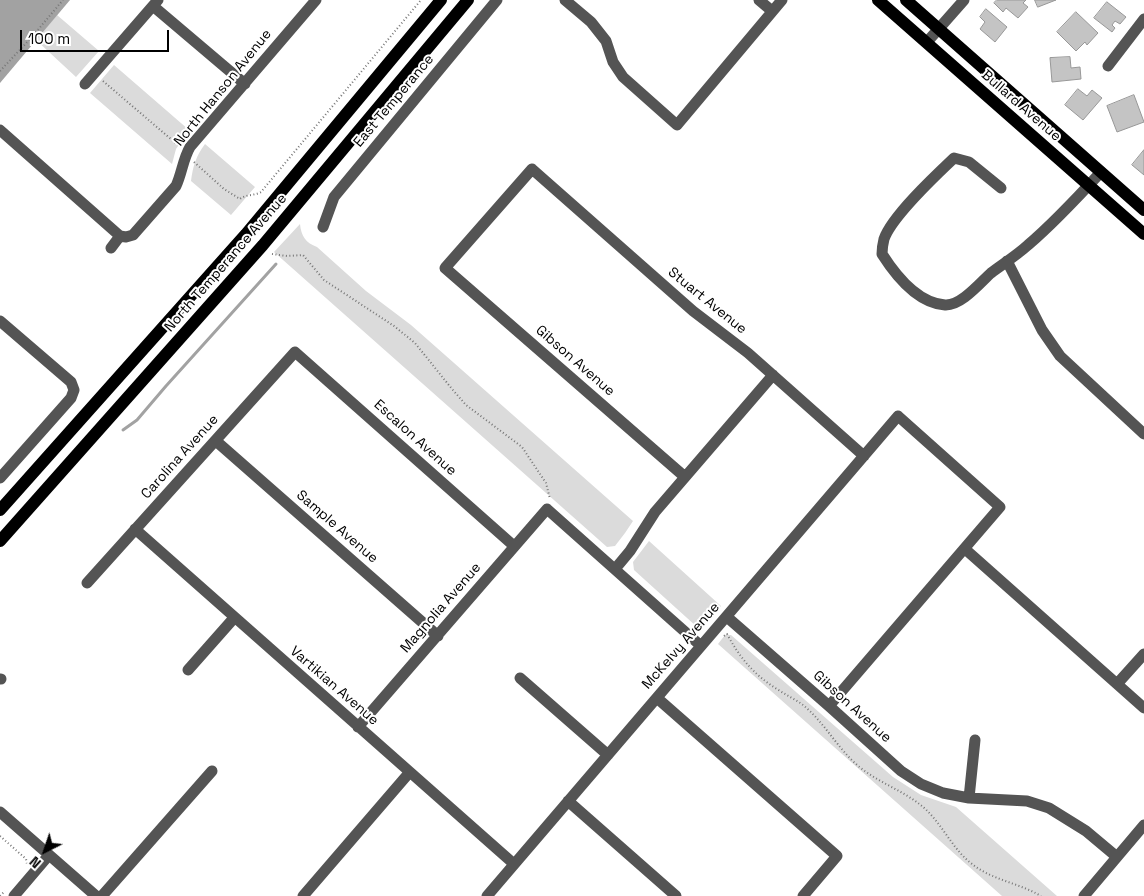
<!DOCTYPE html>
<html>
<head>
<meta charset="utf-8">
<style>
	body { margin:0 }
	#map { position:relative; width:1144px; height:896px; overflow:hidden; background:#fff; font-family:"Space Grotesk",sans-serif }
	canvas { display:block }
	.north { position:absolute; left:20px; top:826px; width:50px; height:50px; -webkit-text-stroke:4px #fff; paint-order:stroke; rotate:221deg; font-size:14px; font-weight:700; line-height:20px; text-align:center; color:#000 }
	.north::after { content:''; display:block; margin:auto; width:18px; height:22px; background:#000; clip-path:polygon(50% 0,100% 100%,50% 72%,0 100%) }
	.scale { position:absolute; left:20px; top:30px; width:149px; height:22px; box-sizing:border-box; border:2px solid #000; border-top:0; padding-left:6px; font-size:15px; line-height:18px; white-space:nowrap; color:#000; -webkit-text-stroke:4px #fff; paint-order:stroke }
</style>
</head>
<body>
<div id="map">
<canvas width="1144" height="896"></canvas>
<div class="north">N</div>
<div class="scale">100 m</div>
</div>
<script>
const g = document.querySelector('canvas').getContext('2d');
g.lineJoin = 'round';
function fillPath(path, color) { g.fillStyle = color; g.fill(path, 'evenodd'); }
function strokePath(path, color, width, dash) { g.strokeStyle = color; g.lineWidth = width; g.lineCap = dash ? 'butt' : 'round'; g.setLineDash(dash || []); g.stroke(path); }
function write(font, color, halo, rows, align = 'center') {
  g.font = font + ' "Space Grotesk",sans-serif'; g.lineWidth = 4; g.setLineDash([]); g.textBaseline = 'middle'; g.strokeStyle = halo; g.fillStyle = color; for (const [text, x, y, turn = 0] of rows) {
    g.save(); g.translate(x, y); g.rotate((+turn || 0) * Math.PI / 180); g.textAlign = isNaN(turn) ? turn : align; if (halo) g.strokeText(text, 0, 0); g.fillText(text, 0, 0); g.restore();
  }
}
fillPath(new Path2D(`
	M57 15 99 51 76 77 36 40Z
	M114 65 189 130 176 149 172 164 90 93Z
	M205 144 255 187 231 215 191 181C193 166 196 156 205 144Z
	M300 224C301 236 306 243 317 247L366 291 411 325 633 521 625 533 615 546 607 547 274 252Z
	M649 541 721 606 703 626 697 627 634 570 633 562Z
	M725 635H731L893 777 921 795 956 807 1057 896H1002L718 644Z`), '#dbdbdb');
fillPath(new Path2D(`
	M0 0H70L0 83Z`), '#a2a2a2');
strokePath(new Path2D(`
	M123 430 137 420 166 386 276 264`), '#a2a2a2', 3);
const building = new Path2D(`
	M997 0H1026L1023 3 1028 7 1018 18 1006 8 1003 12 994 3Z
	M1035 0H1056L1038 7Z
	M1107 2 1126 17 1120 24 1115 21 1112 25 1115 28 1112 32 1094 18Z
	M986 9 1007 27 995 42 980 29 985 22 980 17Z
	M1076 12 1098 33 1087 45 1085 42 1076 51 1057 32Z
	M1070 57 1071 68 1080 67 1081 79 1052 82 1050 58Z
	M1078 89 1087 96 1092 90 1102 98 1083 120 1065 105Z
	M1134 95 1144 122 1117 132 1107 106Z
	M1144 150V175L1132 165Z`);
fillPath(building, '#c4c4c4');
strokePath(building, '#989898', 1);
strokePath(new Path2D(`
	M0 71 31 38 63 0
	M103 81 179 146
	M194 162 224 189 240 199C246 194 254 196 261 192L421 0
	M272 254 287 256 303 255 324 280 394 326 415 343 452 389 466 405 522 447 546 483 550 499
	M724 636 727 634C740 658 754 675 777 689 786 695 795 699 803 705 824 722 836 746 856 764 876 782 903 790 923 807 942 823 952 849 972 864 992 880 1019 883 1041 896
	M0 836 26 859 27 864
	M0 896 5 891`), '#767676', 2, [1, 2.5]);
strokePath(new Path2D(`
	M565 0 591 22 606 41 613 62 623 77 677 125 782 0
	M759 0 772 11
	M153 6 245 84
	M927 42 964 0
	M1108 66 1144 19
	M85 84 158 0
	M0 130 120 236
	M1001 188 969 162 954 158C936 175 892 216 884 239 883 243 882 249 882 254 896 276 917 303 945 305 961 306 980 283 991 273 1003 264 1017 255 1028 245 1054 223 1078 197 1101 172
	M323 227 334 197 497 0
	M120 236 126 237 133 235 176 186C182 173 183 159 190 147L316 0
	M111 248 120 236
	M1007 261 1042 330 1060 356 1144 434
	M0 321 71 382 74 390 71 398 0 478
	M216 441 438 636
	M685 477 445 268 532 169 693 311 748 353 864 456
	M135 529 514 864
	M965 549 1144 708
	M615 569 630 551 655 512 773 375
	M87 583 295 352 514 546
	M727 617 829 706 901 771 921 784 943 793 969 798 1027 801 1049 808 1086 831 1117 857
	M188 670 234 618
	M520 678 608 755
	M0 679H1
	M1117 684 1144 654
	M657 698 837 856 803 896
	M358 727 547 509 701 646
	M969 798 975 740
	M568 801 676 896
	M0 812 96 896
	M14 896 49 855
	M102 896 212 771
	M303 896 409 773
	M487 896 898 416 1000 507 829 706
	M1084 896 1144 825`), '#545454', 11);
strokePath(new Path2D(`
	M878 0 1144 234
	M906 0 1144 210
	M0 510 246 234 441 0
	M0 541 263 245 468 0`), '#000', 12);
write('14px', '#000', '#fff', [
	["North Hanson Avenue",223,88,-51],
	["East Temperance",394,101,-50],
	["Bullard Avenue",1021,106,41],
	["North Temperance Avenue",226,263,-49],
	["Stuart Avenue",707,301,39],
	["Gibson Avenue",575,361,41],
	["Escalon Avenue",415,438,42],
	["Carolina Avenue",180,457,-48],
	["Sample Avenue",337,527,41],
	["Magnolia Avenue",441,608,-49],
	["McKelvy Avenue",681,646,-49],
	["Vartikian Avenue",334,686,41],
	["Gibson Avenue",852,707,42]
]);
</script>
</body>
</html>
